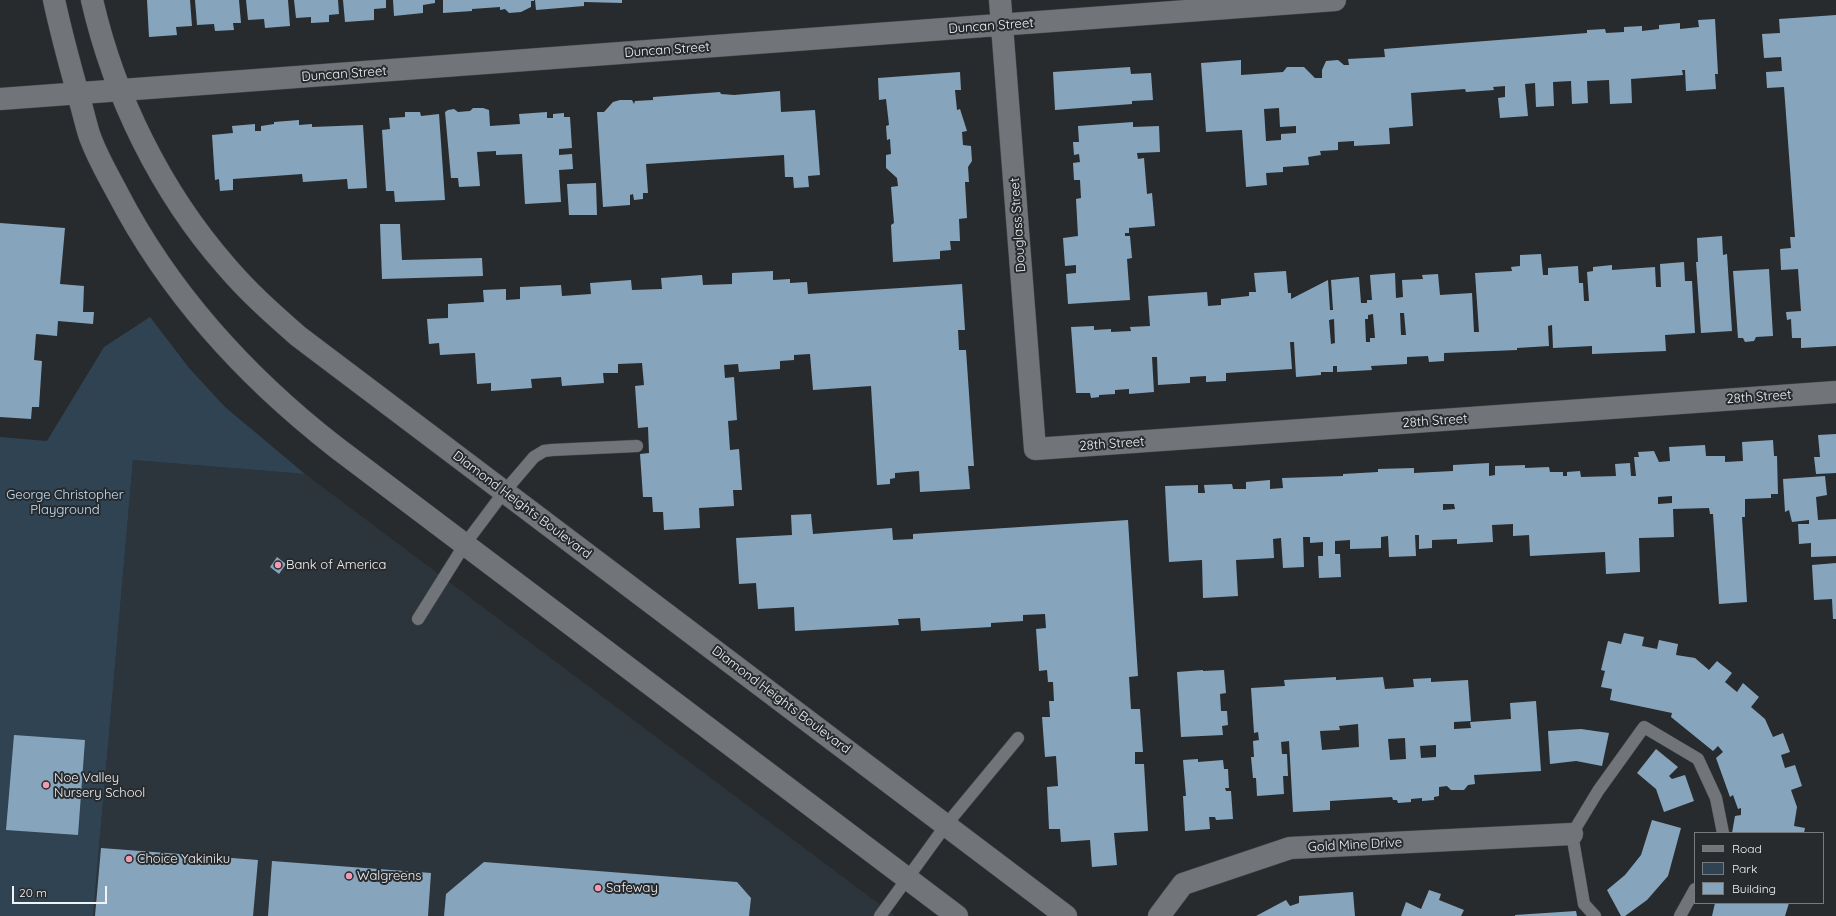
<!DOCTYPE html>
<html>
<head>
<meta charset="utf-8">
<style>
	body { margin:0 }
	#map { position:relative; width:1836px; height:916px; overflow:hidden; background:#282b2e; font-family:Quicksand,sans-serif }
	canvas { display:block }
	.legend { position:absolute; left:1694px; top:832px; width:130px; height:72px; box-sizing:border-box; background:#282b2e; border:1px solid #787b7e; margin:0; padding:5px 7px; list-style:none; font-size:12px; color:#f1f3f5 }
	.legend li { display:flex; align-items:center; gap:8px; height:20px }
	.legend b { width:20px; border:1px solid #787b7e }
	.scale { position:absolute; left:12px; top:886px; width:95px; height:18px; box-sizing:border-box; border:2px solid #f1f3f5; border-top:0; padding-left:5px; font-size:12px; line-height:14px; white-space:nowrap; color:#f1f3f5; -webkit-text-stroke:3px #282b2e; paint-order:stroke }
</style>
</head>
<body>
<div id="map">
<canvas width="1836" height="916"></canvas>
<ul class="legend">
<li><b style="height:5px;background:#717478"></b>Road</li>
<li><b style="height:11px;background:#2f4352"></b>Park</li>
<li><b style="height:11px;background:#86a5bd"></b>Building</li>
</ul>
<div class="scale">20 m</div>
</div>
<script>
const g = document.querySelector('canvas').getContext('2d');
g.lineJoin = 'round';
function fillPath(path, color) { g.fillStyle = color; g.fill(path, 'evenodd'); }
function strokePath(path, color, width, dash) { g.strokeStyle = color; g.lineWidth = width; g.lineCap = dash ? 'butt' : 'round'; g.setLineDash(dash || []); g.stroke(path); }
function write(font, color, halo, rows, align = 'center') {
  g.font = font + ' Quicksand,sans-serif'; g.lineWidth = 4; g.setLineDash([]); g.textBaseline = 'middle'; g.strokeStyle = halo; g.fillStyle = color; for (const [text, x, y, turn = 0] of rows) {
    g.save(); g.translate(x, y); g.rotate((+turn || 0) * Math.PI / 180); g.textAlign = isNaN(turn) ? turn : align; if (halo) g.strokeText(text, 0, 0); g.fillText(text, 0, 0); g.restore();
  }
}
fillPath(new Path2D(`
	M133 460 305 474 895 916H93Z`), '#2d353c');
fillPath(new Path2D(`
	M150 317 189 368 225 407 305 474 133 460 93 916H0V437L47 441 104 347Z`), '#2f4352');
fillPath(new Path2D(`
	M147 0H190L192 26 176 27 177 35 149 37Z
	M195 0H239L241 23H233L234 30 215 31 214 24 197 25Z
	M246 0H288L290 26 265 28 264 19 248 20Z
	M294 0H338L339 14 329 15V22L311 23V17L296 18Z
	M343 0H386V8L374 9V20L345 22Z
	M393 0H435V3L423 5V13L394 16Z
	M443 0H534V1H531V7L521 12 509 13 505 9 500 10V7L472 9V11L443 13Z
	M535 0H622V3L584 2V6L536 10Z
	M1836 15V346L1801 348V338H1792L1791 319 1787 320 1786 312 1801 311 1798 269 1781 270 1780 249 1791 248 1790 237H1795L1784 87 1767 88 1766 72 1782 71 1781 57 1764 58 1762 34 1780 33 1779 19Z
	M1715 19 1718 74H1715L1716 89 1686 91 1685 70H1682L1683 75 1631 79 1632 103 1610 104 1609 80 1587 81 1588 103 1572 104 1571 81 1553 82 1554 106 1536 107 1535 83 1525 84 1528 116 1500 118 1498 98 1505 97V86L1493 87 1494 90 1466 92 1465 89 1411 93 1413 126 1389 128 1390 144 1354 146V141L1338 142V150L1320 151 1321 155 1308 157 1309 165 1283 167V172L1266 173 1267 185 1246 187 1242 130 1206 132 1201 63 1241 60V75L1283 72 1287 67H1304L1315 78H1322V70L1326 61 1338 60 1344 65H1349L1348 59 1385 57 1384 49 1587 33V30L1605 29 1606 33 1624 32V27L1642 26V31L1659 29V25L1680 23V29L1699 27 1698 20ZM1279 108 1280 127 1296 126V133L1281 134V140L1266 141 1264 109Z
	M1130 67 1131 74 1151 73 1153 100 1132 101V104L1055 110 1053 72Z
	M960 72 961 90H955L957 110 960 109 967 131 962 132 963 145 971 146 972 161 968 167 969 182H965L967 218 959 219 960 241H950L951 250 940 251V259L893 262 891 225 894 223 891 187 898 186 897 178 886 168V155L891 154 890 139 887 140 886 126 889 125 886 99 879 100 878 78Z
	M780 91 781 112 815 110 820 175 808 176 809 187 794 188 793 177H785L784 155 646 164 648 193H643V199L634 200 633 194 630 195V205L603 207 597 112H604L613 102 620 100H632L634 104 635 101 653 100V97L720 92 721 94 734 95Z
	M473 108H483L489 110 490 126 520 124 519 114 547 112V118H553V114L564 113V117H570L572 148 559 149V155L572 154 573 169 559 170 561 202 525 204 522 154 496 155V151L477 152 480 186 459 187 458 178H451L445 112 448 110 454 109 458 112 470 111Z
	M405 112H420L421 116 439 114 445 200 395 202 394 191H386L382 130 390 129 389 118 405 117Z
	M299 120V125L312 124V127L363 125 367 188 348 189 347 179 303 182 302 174 233 179V190L220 191 219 179 215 180 212 135 233 133 232 126 255 124V131H261V126L274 124V122Z
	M1133 122V127L1159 126 1160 152 1137 153 1138 159 1144 158 1147 194 1152 193 1155 226 1129 228V233H1125V236H1130L1132 258 1127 259 1130 300 1068 304 1066 274 1076 273V265L1065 266 1063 238 1078 236 1076 199 1081 198 1080 180H1074L1073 163 1080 162 1079 154 1074 155 1073 142H1079L1078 126Z
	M596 183 597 215H569L567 184Z
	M0 223 65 228 60 284 84 286 83 312H94L93 324 58 321 57 336 36 334 34 360 42 361 39 407H32L31 419 0 417Z
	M380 224H400L402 260 482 258 483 276 382 279Z
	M1722 236 1723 255 1727 254 1732 331 1701 333 1696 262H1698L1697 238Z
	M1541 254 1543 275H1548V268L1578 266 1579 283H1583L1584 301H1589L1587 272 1593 271V267L1612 265V270L1655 267 1656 287H1661L1660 264 1684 262 1685 281H1692L1695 333 1665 335 1666 351 1592 354V346L1553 348 1552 325 1548 326 1549 346 1517 348V350L1444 353V361L1429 362 1428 356 1407 357V364L1371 366 1372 370 1337 372V366H1333V372H1321V375L1296 377 1294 342H1290L1292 369 1226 373V381L1206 382V376L1190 377V383L1158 385 1157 357H1152L1154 392 1129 394V389L1115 390V394L1099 395V397L1091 398 1090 393H1076L1071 327 1094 326V330L1111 329V332L1131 331 1130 327 1150 326 1148 296 1207 292 1208 306 1221 305V299L1249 296V292H1256L1254 273 1286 271 1288 293H1291V299L1328 280 1330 310H1333L1331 280 1359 277 1361 303H1367V300H1372L1370 275 1395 273 1396 298 1403 297 1402 280 1423 279 1422 275 1438 274 1440 295 1472 293 1474 332H1479L1475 273 1512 271 1511 267 1520 266V255ZM1400 313H1404L1406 335H1401ZM1373 314 1375 338H1370V342H1366L1365 319H1368V315ZM1334 319 1335 343 1331 344 1329 320Z
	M1769 269 1773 336 1756 337 1754 341 1745 342 1743 338H1738L1733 271Z
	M773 271V280L790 279V283L807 282 808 294 962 284 965 330H958L959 350H966L974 466H968L970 489 920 492 919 471 895 473V478L890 479V484L877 485 871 386 813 390 810 354 794 355V360L780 361V369L739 372 738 364 724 365 725 378 734 377 737 420 728 421 730 450 739 449 742 490H733L734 506 699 508 700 528 664 530 663 512H653L652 497H643L640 454 649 453 648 427 638 428 635 386 644 385 642 363 618 364V373H603L604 383 562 386 561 377 531 379 532 388 491 391V383L477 384 475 353 440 355 439 343 429 344 427 319 448 318V304L484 302 483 290 506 289V300L520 299V287L561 285 562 296 591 294 590 283 631 280 632 290 662 289 661 278 702 275 703 285 732 284V273Z
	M1836 434V473L1816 474 1814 457H1820L1818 435Z
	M1773 440 1774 456H1777L1778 494H1771V498L1745 499V517H1742L1747 602 1719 604 1713 514H1710L1709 508 1673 509 1674 537 1639 538 1640 572 1606 574 1605 552 1530 556 1529 535 1513 536V524L1492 525 1493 542 1457 544V539L1432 540V548L1419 549V535H1415L1416 556 1389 557 1388 536 1381 537V548L1350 549V540L1335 541V554H1340L1341 577 1319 578 1318 556H1323V542L1310 543V537H1303L1304 567 1283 568 1281 538 1273 539 1274 558 1236 560 1238 596 1203 598 1202 560 1169 562 1165 486 1198 485V493H1205L1204 485 1232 484 1233 489H1246V482L1270 480V489L1283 488 1282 478 1343 476V474L1378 472V469L1414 468V473L1453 471V465L1489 463V476L1495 475V466L1525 465V468L1549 467 1550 472H1563V476H1567V472L1580 471 1581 477 1616 476 1615 464 1630 463 1631 476H1636L1634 457H1639L1638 452 1654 451 1659 462 1670 461 1669 447 1705 445 1706 456H1725V462L1743 461 1742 442ZM1672 496V503L1658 504V497ZM1443 504H1454L1455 509 1443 510Z
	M1825 476 1827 495 1816 497 1818 520 1836 519V556L1811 557V543L1799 544 1798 524H1809V520L1792 522 1789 510 1785 512 1783 479Z
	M811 514 813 534 892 528 893 540 913 539V534L1128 520 1138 676 1129 677 1131 709H1140L1143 752H1135V764H1144L1148 831 1114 833 1117 865 1092 867 1090 840 1061 842 1060 829H1049L1047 787 1058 786 1056 756 1045 757 1042 717H1050L1049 701H1054L1053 682H1048L1047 670 1039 671 1036 629 1046 628 1045 614 1023 615V621L991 623V627L921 631 920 618 898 619 899 625 795 631 794 607 758 609 756 583 739 584 736 538 792 535 791 515Z
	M277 557 286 564 279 574 270 567Z
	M1836 563V619H1833L1832 599 1814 600 1812 565Z
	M1624 633 1644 637 1642 646 1657 649 1659 640 1678 644 1676 655 1695 658 1709 670 1717 661 1732 673 1725 682 1737 692 1743 683 1759 697 1751 707 1765 719 1773 737 1783 733 1790 752 1781 755 1785 768 1795 765 1802 786 1791 790 1797 807 1794 826 1805 828 1804 833H1732L1735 816 1741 815V808L1738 809 1733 795 1730 797 1716 758 1723 752 1718 746 1713 751 1671 717 1672 713 1610 700 1612 689 1601 687 1605 671 1601 670 1608 641 1621 644Z
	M1203 670V671L1224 670 1226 693 1220 694 1221 711H1227L1228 725 1222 726 1223 735 1181 737 1177 672Z
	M1336 677V680L1383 677 1385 689 1414 687 1413 679 1431 678V682L1468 680 1471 721 1454 722V729L1471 728 1470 722 1511 719 1510 703 1536 701 1541 771 1474 775 1475 784 1468 785 1464 790H1451L1447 786 1439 787V796L1434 797V800L1422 801V798L1411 799V802L1398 803 1397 800H1393L1392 797 1330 801V810L1293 812 1289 741 1281 742 1282 754H1287L1288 776H1283L1284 794 1257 796 1256 778H1253L1251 757H1254L1253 741 1259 740 1258 732 1254 733 1251 688 1285 686 1284 680ZM1358 724 1359 747 1322 750 1320 731 1340 730 1339 726ZM1405 738 1406 759 1390 760 1388 739ZM1436 745V757L1421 758 1420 746Z
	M1581 729 1609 733 1602 766 1576 761 1550 764 1548 731Z
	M14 735 85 740 78 835 6 830Z
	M1656 749 1678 767 1669 776 1672 779 1685 775 1694 801 1664 812 1656 789 1637 773Z
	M1198 759V762L1223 760 1224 769H1228L1229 788H1225L1226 791H1231L1233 819 1216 820 1215 817H1209L1210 829 1185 831 1183 796H1186L1183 760Z
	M1652 820 1681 828 1668 876 1647 900 1625 916H1621L1607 890 1625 875 1641 855Z
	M101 848 258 860 253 916H95Z
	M272 861 431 873 428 916H268Z
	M484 862 737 882 751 898 749 916H444L446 894Z
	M1429 890 1441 894 1439 900 1464 910 1461 916H1401L1406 902 1421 909Z
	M1353 892 1355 916H1256L1286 900 1290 906 1299 903V896Z
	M1715 903H1789L1785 916H1712Z
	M1576 911 1577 916H1515V915Z`), '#86a5bd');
const service = new Path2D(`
	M418 619 465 544 504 492 534 457 544 451 552 450 637 446
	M880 916 946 825 1018 738
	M1595 916 1584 904 1572 834 1598 791 1644 727 1698 759 1716 798 1723 833
	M1680 916 1695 889`);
const minor = new Path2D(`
	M1000 0 1035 449 1836 392
	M0 99 1335 0
	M1159 916 1183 884 1290 848 1572 834`);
const secondary = new Path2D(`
	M54 0C61 32 69 62 78 94 82 107 85 121 89 134 96 155 108 175 118 194 171 296 247 378 337 448L957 916
	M92 0C114 96 161 192 226 266 248 292 273 314 298 336L1066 916`);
strokePath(service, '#474a4c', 13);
strokePath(minor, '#474a4c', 23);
strokePath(secondary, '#474a4c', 23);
strokePath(service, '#717478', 12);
strokePath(minor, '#717478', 22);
strokePath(secondary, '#717478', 22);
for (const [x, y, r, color] of [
	[278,565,4,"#f19ab1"],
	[46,785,4,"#f19ab1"],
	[129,859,4,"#f19ab1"],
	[349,876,4,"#f19ab1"],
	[598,888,4,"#f19ab1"]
]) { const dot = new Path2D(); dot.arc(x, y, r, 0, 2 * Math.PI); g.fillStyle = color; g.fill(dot); strokePath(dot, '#282b2e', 1.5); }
write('13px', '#f1f3f5', '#282b2e', [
	["Duncan Street",991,26,-4],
	["Duncan Street",667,50,-4],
	["Duncan Street",344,74,-4],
	["Douglass Street",1018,225,-94],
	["28th Street",1759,397,-4],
	["28th Street",1435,421,-4],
	["28th Street",1112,444,-4],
	["Diamond Heights Boulevard",522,505,37],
	["Diamond Heights Boulevard",781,700,37],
	["Gold Mine Drive",1355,845,-3]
]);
write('13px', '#c3e2fb', '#282b2e', [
	["George Christopher",65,495],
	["Playground",65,510]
]);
write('13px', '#f1f3f5', '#282b2e', [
	["Bank of America",286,565],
	["Noe Valley",54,778],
	["Nursery School",54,793],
	["Choice Yakiniku",137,859],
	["Walgreens",357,876],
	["Safeway",606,888]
], 'left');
</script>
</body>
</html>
